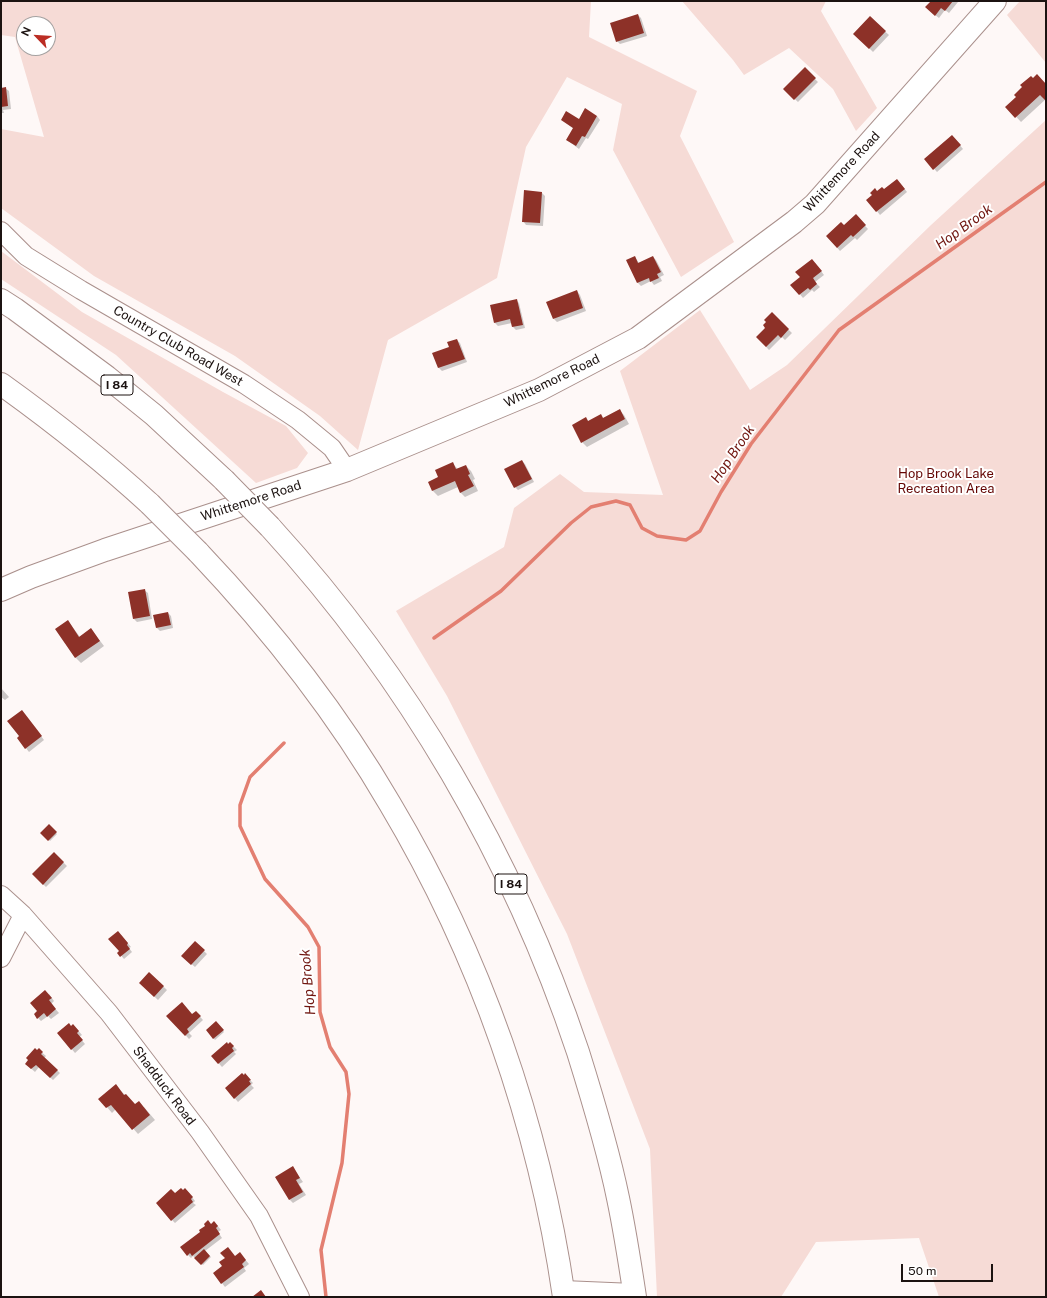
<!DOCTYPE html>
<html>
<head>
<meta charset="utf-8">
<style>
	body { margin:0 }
	#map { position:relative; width:1047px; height:1298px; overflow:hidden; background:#fef8f7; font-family:"Public Sans",sans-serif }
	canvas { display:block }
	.frame { position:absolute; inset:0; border:2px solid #1c1311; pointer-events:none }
	.north { position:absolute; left:16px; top:16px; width:40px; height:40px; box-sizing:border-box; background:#fff; border:1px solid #a4a1a0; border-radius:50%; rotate:295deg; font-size:11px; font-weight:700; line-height:16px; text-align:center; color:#1c1311 }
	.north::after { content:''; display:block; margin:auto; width:14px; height:18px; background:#bb2d24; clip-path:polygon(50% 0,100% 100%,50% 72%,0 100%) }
	.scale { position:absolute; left:901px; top:1264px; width:92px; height:18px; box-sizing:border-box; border:2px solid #1c1311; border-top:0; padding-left:5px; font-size:12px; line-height:14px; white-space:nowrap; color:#1c1311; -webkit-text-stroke:3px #fff; paint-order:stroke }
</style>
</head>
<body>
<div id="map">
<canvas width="1047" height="1298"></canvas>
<div class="frame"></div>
<div class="north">N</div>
<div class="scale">50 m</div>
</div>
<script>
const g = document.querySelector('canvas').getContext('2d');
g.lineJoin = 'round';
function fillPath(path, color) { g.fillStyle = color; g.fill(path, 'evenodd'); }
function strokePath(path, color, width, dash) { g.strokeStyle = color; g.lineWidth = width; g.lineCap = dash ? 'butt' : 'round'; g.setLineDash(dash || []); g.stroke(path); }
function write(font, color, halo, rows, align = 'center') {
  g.font = font + ' "Public Sans",sans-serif'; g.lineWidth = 4; g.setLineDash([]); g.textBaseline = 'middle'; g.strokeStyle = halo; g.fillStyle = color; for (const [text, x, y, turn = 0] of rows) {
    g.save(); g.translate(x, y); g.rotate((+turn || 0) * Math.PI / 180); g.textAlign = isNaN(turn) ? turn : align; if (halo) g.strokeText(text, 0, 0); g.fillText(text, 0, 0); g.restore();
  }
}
fillPath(new Path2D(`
	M1 1H591L589 37 697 91 680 136 734 242 681 277 613 150 622 104 567 77 526 147 497 278 388 340 358 450 320 416 235 356 94 276 1 208V129L44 137 15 37 1 35ZM24 24H48V48H24Z
	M682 1H826L821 11 877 108 856 131 833 89 789 48 744 75 733 60Z
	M1020 1H1046V63L1007 15Z
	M1046 120V1297H939L919 1238 816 1242 781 1297H657L650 1149 567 934 447 696 396 611 504 547 514 508 560 474 584 492 663 495 620 371 700 310 750 390 787 365 931 225Z
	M1 251 82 312 223 392 286 426 308 453 297 468 256 483 116 355 1 279Z`), '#f6dbd6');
fillPath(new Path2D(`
	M931 1H957L958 2 949 13 945 10 939 18 930 11Z
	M638 15 641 18 647 36 620 44 617 41Z
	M870 18 889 35 873 52 855 34Z
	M805 69 818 82 798 102 784 89Z
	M1033 79 1046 85V99L1021 122 1007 107Z
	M1 88H5L9 91 11 109 3 110 4 113H1Z
	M597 116 600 120 588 139 586 138 579 149 567 140 574 129 562 120H579Z
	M955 139 963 149 937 172 926 160Z
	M900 183 907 192 880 215 868 200 878 192 885 191Z
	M542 193 545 196 543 226 526 225 523 221Z
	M856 216 868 229 857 240 855 238 840 251 827 236 844 226Z
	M635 257 639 263 653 257 656 260 664 275 660 277 662 281 654 285 651 281 641 286 638 283 627 261Z
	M815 263 824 275 815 282 820 287 814 292 812 290 803 298 792 285Z
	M577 291 580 295 586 311 557 322 554 319Z
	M516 300 519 303 525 328 516 330 513 327 512 323 498 326 495 323 491 306Z
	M772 314 792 333 785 340 782 337 769 350 757 337 767 328Z
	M457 340 460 343 467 362 442 371 439 368 434 354 450 348Z
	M619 410 624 415 629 424 587 447 582 442 586 419 589 422 603 418Z
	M522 461 525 464 534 482 518 490 515 487Z
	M452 463 458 469 466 466 471 471 475 479 473 480 478 491 465 497 460 492 458 487 438 496 433 491 429 482 440 477Z
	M144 590 148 593 152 619 137 622 134 619Z
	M168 613 171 616 173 628 160 631 157 628 154 616Z
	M68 621 80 637 91 629 104 646 81 663 76 658 56 629Z
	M1 685 2 687 1 688 9 697 5 700 1 697Z
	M25 715 44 740 29 752 18 738 20 736Z
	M49 826 57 834 50 841 42 833Z
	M54 853 67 866 46 887 33 874Z
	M121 935 131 947 129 948 132 952 124 959 119 953 120 951Z
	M195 942 207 954 195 967 182 956Z
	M149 973 167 990 158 1000 140 983Z
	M49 994 54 1001 51 1004 59 1013 51 1019 48 1016 41 1021 38 1018Z
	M196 1012 203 1020 189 1033 192 1036 189 1039 168 1016 193 1015Z
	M216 1023 224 1032 215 1040 207 1030Z
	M71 1027 76 1028 82 1035 79 1037 85 1044 75 1053 58 1033Z
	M230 1043 237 1050 234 1052 236 1054 222 1067 212 1056Z
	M39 1050 46 1056 44 1058 60 1073 53 1080 39 1067 35 1072 26 1064Z
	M248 1078 253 1083 251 1085 254 1088 238 1102 226 1088Z
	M121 1091 135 1105 144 1107 155 1120 138 1134 116 1109 112 1113 100 1099Z
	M293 1168 303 1182 299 1184 306 1195 293 1203 290 1200 277 1177Z
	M188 1192 195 1201 193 1203 196 1205 175 1223 172 1220 175 1194Z
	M211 1225H217L221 1230 218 1232 222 1238 205 1251 211 1257 203 1265 193 1256 191 1258 188 1255 201 1232 206 1226Z
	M235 1257H243L249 1264 244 1268 246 1271 225 1287 214 1273Z`), '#0003');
strokePath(new Path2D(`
	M434 638 501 591 571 523 591 507 616 501 630 505 642 528 657 536 686 540 700 531 721 492 751 444 839 330 1046 182
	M284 743 250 777 240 805V826L265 879 308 927 319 947 320 1012 330 1047 346 1072 349 1094 342 1163 321 1250 326 1297`), '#e37f71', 3.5);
fillPath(new Path2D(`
	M931 1H953L945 11 941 8 935 16 925 7Z
	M638 14 644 33 616 42 610 23Z
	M870 16 886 31 869 49 853 34Z
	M805 67 816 78 794 100 783 89Z
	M1037 74 1046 84V101L1040 95 1015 118 1005 107 1016 97 1014 95 1022 87 1020 85 1031 76 1033 78Z
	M6 87 8 106 1 107V88Z
	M585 108 597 116 585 137 582 136 576 146 566 140 573 128 561 120 566 111 579 119Z
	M952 135 961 145 933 170 924 159Z
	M897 179 905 189 876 212 866 200 872 195 870 193 875 188 877 191 882 187 884 189Z
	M524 190 542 192 540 223 522 222Z
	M856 214 866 225 853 237 851 235 837 248 826 236 841 222 844 225Z
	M635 256 638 263 653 256 661 272 657 274 659 278 650 282 649 278 637 283 626 260Z
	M812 259 822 271 813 278 817 284 810 290 808 288 799 295 790 285 800 277 795 272Z
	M577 290 583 308 553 319 546 302Z
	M517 299 523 325 512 327 510 319 494 323 490 305Z
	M772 312 789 329 781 338 778 335 766 347 756 337 765 328 763 325 766 322 764 320Z
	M457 339 465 359 438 368 432 353 449 347 447 342Z
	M620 409 625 419 581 443 572 425 586 417 588 421 601 414 603 418Z
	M522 460 532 479 514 488 504 469Z
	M453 462 456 469 466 465 470 474 468 475 474 486 460 493 455 481 432 491 428 482 438 477 435 470Z
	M145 589 150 616 133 619 128 592Z
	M168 612 171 625 156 628 153 615Z
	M68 620 79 637 91 628 100 641 75 658 55 629Z
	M22 710 42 736 25 749 17 738 19 736 7 721Z
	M49 824 57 832 48 841 40 833Z
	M54 852 64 862 43 885 32 874Z
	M118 931 128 943 127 945 130 949 120 957 117 953 119 951 108 939Z
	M195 941 205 950 191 965 181 956Z
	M149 972 164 986 154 997 139 983Z
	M45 990 52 998 49 1000 56 1009 47 1017 44 1013 37 1019 34 1014 37 1011 30 1003Z
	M182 1002 192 1014 196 1011 201 1016 187 1029 189 1032 185 1036 166 1016Z
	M216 1021 224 1030 213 1039 206 1030Z
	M69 1023 71 1026 73 1024 79 1031 77 1033 83 1040 71 1050 57 1033Z
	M227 1042 228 1044 230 1042 234 1046 232 1048 234 1051 218 1064 211 1056Z
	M35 1048 37 1050 39 1048 43 1052 41 1054 58 1070 50 1078 36 1065 31 1069 25 1064 28 1060 26 1058Z
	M242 1073 244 1075 245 1073 251 1080 249 1081 251 1084 234 1099 225 1088Z
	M116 1084 124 1095 126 1094 135 1104 139 1101 150 1115 132 1130 111 1105 106 1108 98 1099Z
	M293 1166 300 1178 296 1180 303 1192 289 1200 275 1177Z
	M181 1188 183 1190 185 1188 193 1197 191 1199 193 1202 171 1221 156 1203 171 1189 175 1193Z
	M208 1220 211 1224 214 1221 218 1226 216 1228 220 1234 192 1256 190 1253 187 1256 180 1247 200 1232 199 1230 205 1226 204 1224Z
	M228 1247 235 1256 240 1252 246 1260 242 1264 244 1267 221 1284 213 1273 222 1266 219 1262 225 1258 220 1253Z
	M204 1249 210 1256 201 1265 194 1258Z
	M261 1290 266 1297H252Z`), '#8d3128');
const minor = new Path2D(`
	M1 231 26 256 81 290 244 384 298 420 332 448 347 470
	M1 895 23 915 109 1013 200 1132 259 1216 300 1297
	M1 958 23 915
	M563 1290 634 1293`);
const major = new Path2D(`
	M1 590 31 577 105 550 347 470 539 390 638 338 794 222 815 204 995 1`);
const highway = new Path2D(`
	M1 300 15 309 107 377 154 415 224 480
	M1 384C54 422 102 460 150 504
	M270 527C408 678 513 857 578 1052 593 1100 608 1149 618 1198 625 1231 630 1264 635 1297
	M198 552C271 629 337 713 390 804 480 955 539 1124 564 1297`);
strokePath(minor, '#aa908c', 20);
strokePath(major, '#aa908c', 24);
strokePath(highway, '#aa908c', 24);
strokePath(minor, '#fff', 18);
strokePath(major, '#fff', 22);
strokePath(highway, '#fff', 22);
const highwayBridge = new Path2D(`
	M224 480 270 527
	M150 504 198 552`);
strokePath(highwayBridge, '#aa908c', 24, []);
strokePath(highwayBridge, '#fff', 22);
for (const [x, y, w] of [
	[117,385,32],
	[511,884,32]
]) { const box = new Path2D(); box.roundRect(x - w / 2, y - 10, w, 20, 3); g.fillStyle = '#fff'; g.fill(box); strokePath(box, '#1c1311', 1); }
write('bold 12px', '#1c1311', null, [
	["I 84",117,385],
	["I 84",511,884]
]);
write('13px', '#1c1311', '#fff', [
	["Whittemore Road",842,172,-47],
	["Country Club Road West",178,346,30],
	["Whittemore Road",552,381,-26],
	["Whittemore Road",251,501,-18],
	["Shadduck Road",164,1086,53]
]);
write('13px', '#640604', '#fff', [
	["Hop Brook Lake",946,474],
	["Recreation Area",946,489]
]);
write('italic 14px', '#701610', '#fff', [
	["Hop Brook",964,227,-36],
	["Hop Brook",733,454,-56],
	["Hop Brook",308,982,-95]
]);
</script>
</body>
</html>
